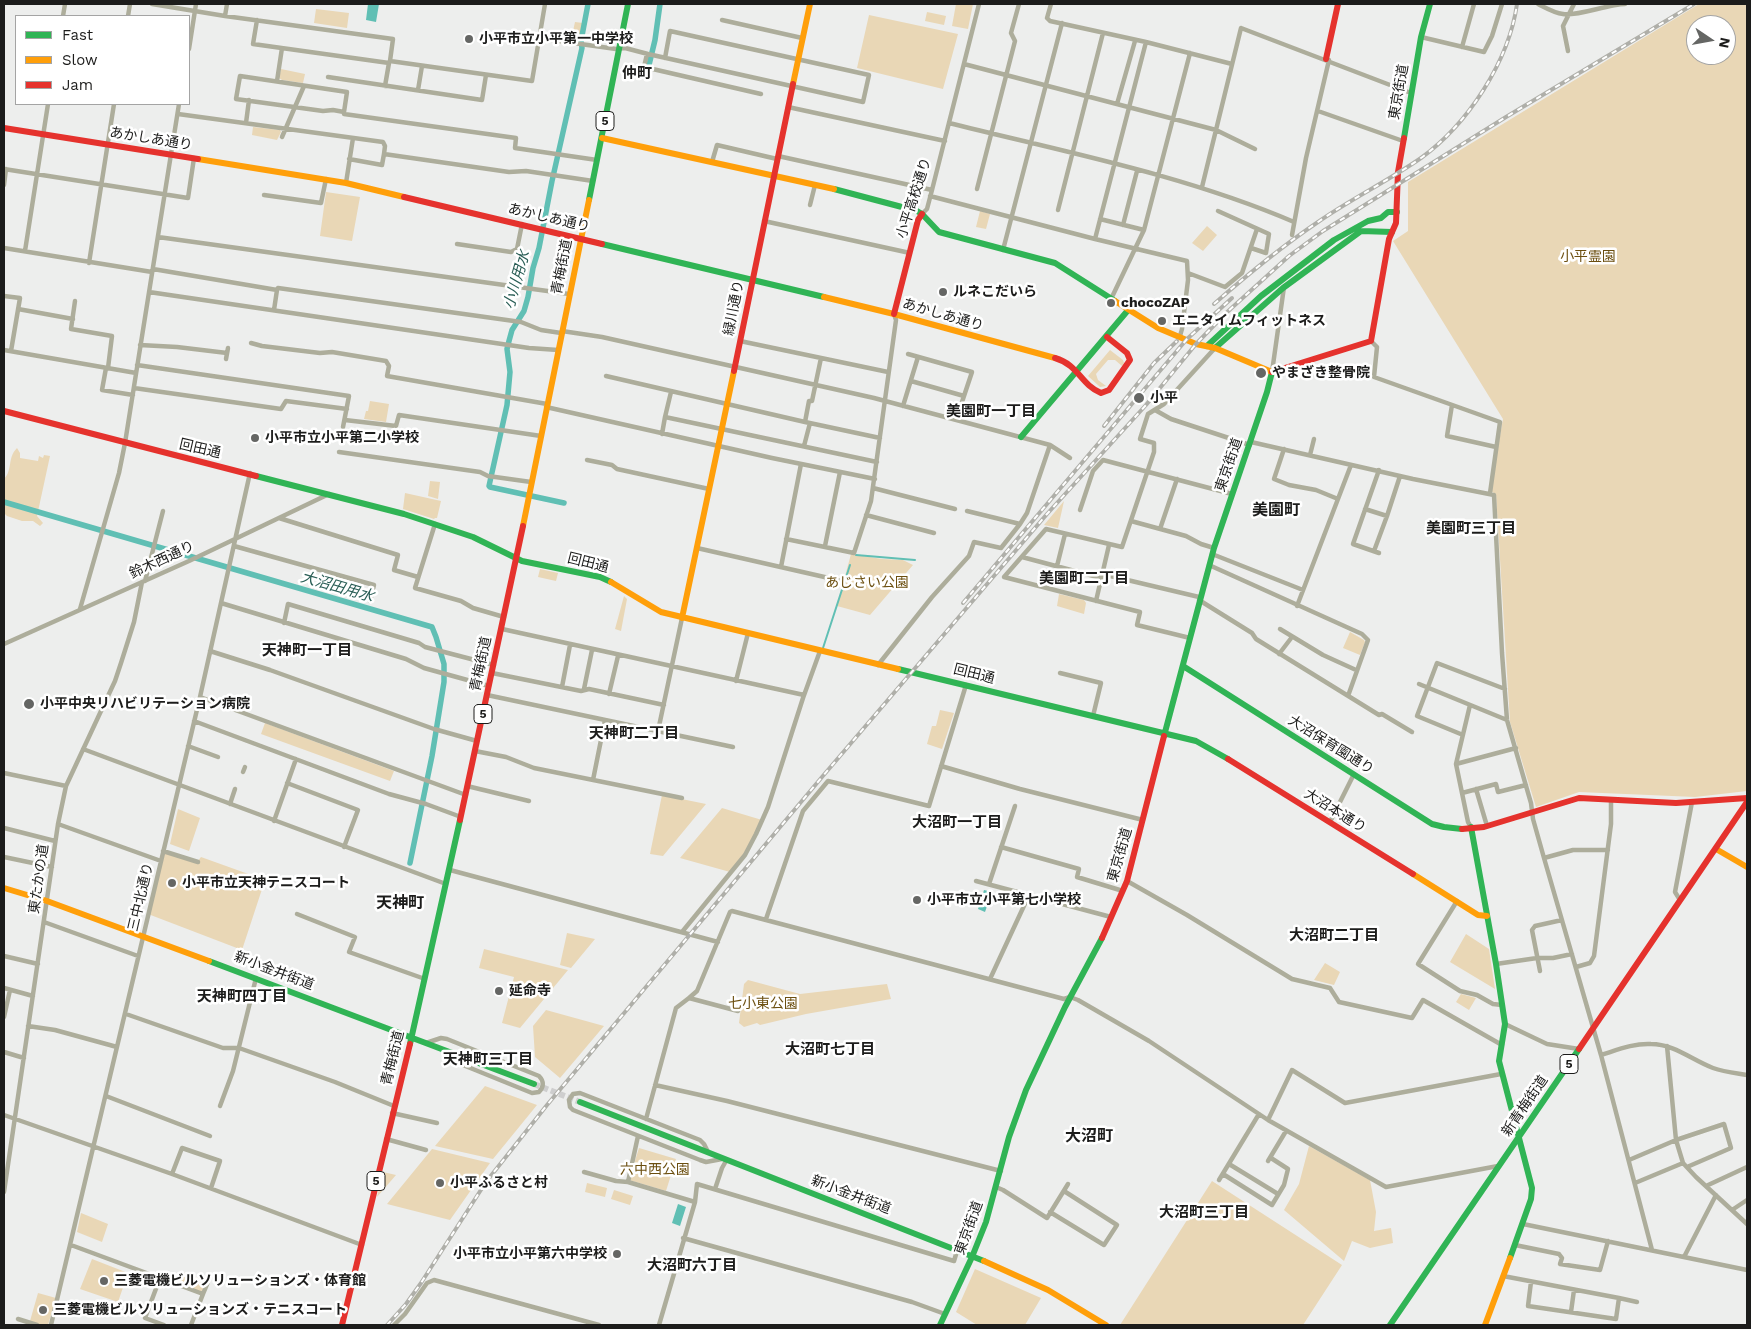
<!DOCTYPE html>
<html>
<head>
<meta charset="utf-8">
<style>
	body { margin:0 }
	#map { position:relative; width:1751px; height:1329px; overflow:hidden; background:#edeeed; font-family:"Work Sans",sans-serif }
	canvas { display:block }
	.frame { position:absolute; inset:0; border:5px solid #1c1c1b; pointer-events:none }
	.legend { position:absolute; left:15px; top:15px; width:175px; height:90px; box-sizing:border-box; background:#fff; border:1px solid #a4a4a4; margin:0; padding:6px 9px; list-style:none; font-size:15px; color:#1c1c1b }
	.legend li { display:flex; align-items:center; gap:10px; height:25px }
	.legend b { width:25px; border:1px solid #a4a4a4 }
	.north { position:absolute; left:1686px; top:15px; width:50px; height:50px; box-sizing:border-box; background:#fff; border:1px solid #a4a4a4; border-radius:50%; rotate:102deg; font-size:14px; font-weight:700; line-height:20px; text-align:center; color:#1c1c1b }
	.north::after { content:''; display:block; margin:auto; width:18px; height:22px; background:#656664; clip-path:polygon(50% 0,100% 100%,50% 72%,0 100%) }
</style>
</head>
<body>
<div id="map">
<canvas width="1751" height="1329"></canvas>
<div class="frame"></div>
<ul class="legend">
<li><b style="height:6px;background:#30b455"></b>Fast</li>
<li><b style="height:6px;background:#ff9f0a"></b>Slow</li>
<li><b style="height:6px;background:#e5322d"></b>Jam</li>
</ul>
<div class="north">N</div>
</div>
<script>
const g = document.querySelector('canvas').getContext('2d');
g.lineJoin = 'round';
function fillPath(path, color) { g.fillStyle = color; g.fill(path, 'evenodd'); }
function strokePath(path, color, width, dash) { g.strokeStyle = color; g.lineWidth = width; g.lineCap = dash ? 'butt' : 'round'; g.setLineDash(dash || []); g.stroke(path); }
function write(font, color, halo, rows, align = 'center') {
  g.font = font + ' "Work Sans","Noto Sans JP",sans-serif'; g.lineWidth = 5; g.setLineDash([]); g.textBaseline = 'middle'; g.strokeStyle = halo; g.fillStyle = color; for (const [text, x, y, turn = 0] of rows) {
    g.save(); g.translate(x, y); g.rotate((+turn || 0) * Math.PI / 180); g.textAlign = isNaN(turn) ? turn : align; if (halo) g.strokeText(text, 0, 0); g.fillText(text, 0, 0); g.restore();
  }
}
fillPath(new Path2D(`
	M956 4H973L968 29 952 26Z
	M1699 4H1747V791L1695 797 1579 792 1536 807 1510 722 1496 494 1490 491 1503 419 1393 241 1408 231V182ZM1696 25H1726V55H1696Z
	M316 9 349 13 347 28 314 23Z
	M927 12 946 16 944 25 925 21Z
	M869 15 958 34 943 89 857 68Z
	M575 22 583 23 579 42 571 40Z
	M281 69 305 74 303 83 282 80 279 78Z
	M253 127 280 130 281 132 277 140 252 135Z
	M326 192 360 197 352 241 320 236Z
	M980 211 990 214 986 229 976 227Z
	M1207 226 1217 235 1203 251 1192 243Z
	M1110 350 1123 360 1124 363 1122 366 1115 360H1108L1096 374 1098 380 1106 386 1100 387 1088 376Z
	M370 401 389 404 386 422 364 419 366 411H368Z
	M17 448 20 453V458L38 461 39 456 43 458 44 455 50 456 37 516 43 523 40 526 33 521H22L7 516 4 513V479C13 470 7 458 17 448Z
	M430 481 440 482 438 499 428 496Z
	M405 493 441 501 437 518H435L434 519 403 509Z
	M1064 501 1058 528 1044 525Z
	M851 554 882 559 903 560 913 565 870 615 837 606Z
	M540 569 558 573 556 581 538 577Z
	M1059 594 1084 600 1086 603 1084 614 1057 606Z
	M624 596 627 599 621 631 615 629Z
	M1350 632 1364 640 1365 642 1360 655 1343 648Z
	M940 710 954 713 942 749 927 744 932 726H936Z
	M265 723 394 771 390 781 261 734Z
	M662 795 706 804 663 856 650 854Z
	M722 808 762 820 745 855 730 872 680 858Z
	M178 809 200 818 189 851 170 844Z
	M163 851 197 862 201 857 265 880 242 950 148 914Z
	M567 933 595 939 571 968 560 965Z
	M1466 934 1489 949 1495 989 1450 962Z
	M484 949 568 970 520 1028 502 1023 514 977 479 968Z
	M1325 963 1340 972 1334 985 1314 980Z
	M748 980 800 994 887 984 891 999 806 1014 760 1025 757 1023 744 1027 739 1023 744 984Z
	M1461 994 1476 998 1469 1010 1456 1002Z
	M546 1010 604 1026 560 1078 535 1057 533 1026Z
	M485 1086 537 1105 493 1159 435 1146Z
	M1309 1146 1370 1180 1376 1212 1374 1231 1391 1228 1393 1243 1370 1248 1352 1241 1344 1261 1284 1210 1299 1184Z
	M639 1148 676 1159 666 1191 629 1180Z
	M432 1149 490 1163 450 1220 387 1204Z
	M383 1172 396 1175 377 1197Z
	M1212 1181 1342 1265 1303 1325H1120Z
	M587 1183 607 1188 605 1197 585 1192Z
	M614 1190 633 1196 630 1205 611 1199Z
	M81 1213 108 1224 102 1242 77 1232Z
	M92 1259 128 1273 118 1302 80 1289Z
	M975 1269 1041 1298 1025 1325H977L956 1312Z
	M180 1271 206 1281 201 1295 175 1285Z
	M38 1293 56 1298 48 1325H41L30 1321Z`), '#e9d7b6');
fillPath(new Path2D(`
	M368 4H379L376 22 366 20Z
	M984 890 992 892 985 912 978 909Z
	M678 1204 686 1207 680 1226 672 1223Z`), '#60bfb4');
strokePath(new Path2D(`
	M856 555 915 560
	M823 648 850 565`), '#60bfb4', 2);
strokePath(new Path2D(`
	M648 69 655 40 660 4
	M4 502 432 627 436 637 444 664V682L432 756 410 863
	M564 503 490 487 489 486 507 405 510 372 507 349 509 341 512 330 524 311 528 297 533 268 539 248 552 181 582 48 581 41 588 4`), '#60bfb4', 5.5);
strokePath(new Path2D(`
	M534 1084 580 1102`), '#cecece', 6, [6, 3]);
strokePath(new Path2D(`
	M152 4 225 16 393 39 390 61 532 81 545 4
	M1051 4 1047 18 1050 21 1146 42 1232 64
	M1538 4C1546 8 1554 13 1563 14 1575 17 1609 4 1625 4
	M63 16 65 4
	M128 16 130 4
	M225 16 227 4
	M257 20 253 44 389 63 390 61
	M722 20 802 38
	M1421 37 1484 52 1492 36 1502 4
	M538 38 616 49 625 48 648 54 863 102 869 75 670 31 665 58
	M1462 47 1474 4
	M189 49 196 4
	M1568 51 1563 26 1574 4
	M647 54 644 67 761 94
	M964 64 1216 130 1255 149
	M328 77 482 100 486 75
	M277 81 282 48
	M385 86 389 63
	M418 90 422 66
	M1117 104 1135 41
	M788 107 945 141
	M1318 111 1403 141
	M344 112 347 92 240 76 236 99 323 111 333 110 344 112V114L516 138 515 148 597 160
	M178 114 383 142 385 146 384 154 509 172 526 171 593 181
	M246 123 249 100
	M949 123C1065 152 1184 175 1294 222
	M282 137 304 86
	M778 156 932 190
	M349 159 382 165 384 154
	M712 162 717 145 777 159
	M4 169 188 198 194 158
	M346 183 353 138
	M4 185 6 169
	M1202 187 1241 28 1411 93
	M977 189 1015 41 1011 33 1019 4
	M264 195 321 203 326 179
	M930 196 1095 239 1187 261 1188 280 1182 329 1180 336
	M810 205 815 185
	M1058 210 1103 33
	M1218 211 1269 234 1266 253 1251 248
	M922 214 927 209 932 190 979 4
	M1100 219 1144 230
	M764 221 910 253
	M1123 225 1137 171
	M1292 235 1306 158 1329 60
	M158 237 569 294
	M1095 239 1146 42
	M457 244 511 252 517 249 522 224
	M4 248 152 272
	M1003 250 1062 23
	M25 251 48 104
	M89 263 114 104
	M153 269 277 290 278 288 521 322 541 330 561 333
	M1188 273 1225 287 1242 273 1257 229
	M149 292 529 348 558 350
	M4 296 20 298 11 351
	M1112 297 1144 230 1190 53
	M75 301 71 329 112 336 108 368
	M18 309 73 319
	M274 310 277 290
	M562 331 602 337 874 398 1050 445 1070 458
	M740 341 888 372
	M1371 341 1377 347 1374 377 1500 422 1490 493
	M251 343 262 346 320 353 332 352 386 361 389 366 387 376 547 404
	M140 345 177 347 227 353
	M4 350 136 373
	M908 354 972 372 956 420
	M226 359 228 348
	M137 365 349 396 343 427
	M106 368 102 390 133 395
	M1272 372 1284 287
	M606 376 805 422 880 438
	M911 381 964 396
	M134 388 281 409 286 401 347 409
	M671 392 665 417 877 462
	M1452 405 1447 436 1496 447
	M903 406 918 357
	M546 407 772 458 875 479
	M1155 410 1171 419 1250 445
	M345 420 396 426 399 415 541 436
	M805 422 809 401H812L821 358
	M662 434 665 417
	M1251 442 1413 479 1494 495 1502 653 1507 720 1531 803 1533 819 1544 858 1601 1055 1652 1250
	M804 446 810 423
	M1284 449 1274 479 1289 485 1316 490 1338 499
	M339 452 480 472 488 476 531 482
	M1310 455 1314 439
	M587 460 612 465 617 469 709 489
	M873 488 955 509
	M1365 509 1387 516 1374 551
	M1080 510 1093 471 1103 460 1232 494
	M967 511 1020 524 1027 513 1050 445
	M866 515 934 533
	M1387 516 1400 476
	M279 518 398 555 394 570 418 577
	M1131 521 1186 536 1201 544 1214 548
	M435 524 415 588 461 601 473 608 504 617
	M1160 529 1177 479
	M786 539 854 553 871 501 896 320 894 314
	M234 546 374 585 370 601
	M825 546 840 472
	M697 548 842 581
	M1379 553 1353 544 1379 470
	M1212 554 1303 590
	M1022 557 1101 578
	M1209 565 1362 634 1368 640 1348 696
	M1057 566 1065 534
	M781 567 801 464
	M1102 574 1199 597
	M145 581 163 511
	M1199 600 1252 633 1256 639 1379 715 1382 714 1412 732
	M1096 601 1109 545
	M221 603 406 659 424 668 489 686
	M1297 606 1351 465
	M80 609 119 473 125 443 179 104
	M284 623 288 604 419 643 425 647 494 665
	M502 629 804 695
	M1280 629 1323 655 1356 670
	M1190 638 1137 625 1140 612 1004 577 1046 529 1122 547 1154 452V443L1140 439 1148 414 1164 404 1215 348
	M4 644 189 561 329 494
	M210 651 270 670 434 729 477 741
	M1279 654 1292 637
	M878 665 932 597 969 556 974 542 1001 548 1020 524
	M492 673 581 691 589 689 664 705
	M1060 673 1101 683 1093 716
	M736 681 748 633
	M1419 684 1507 720
	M562 687 570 645
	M584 689 592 650
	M609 694 618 656
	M487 695 733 747
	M200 697 466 795
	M1470 705 1456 764 1468 822 1471 827
	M194 721 389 794 426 804 461 817
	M658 731 682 618
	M1463 735 1417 716 1437 663 1505 689
	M188 746 218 757
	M83 749 446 884
	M475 751 506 757 534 768 682 798
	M1456 764 1516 748
	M941 766 1020 789 1143 820
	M243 772 245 767
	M4 773 66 786
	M593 780 605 720
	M287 783 358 810 344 847
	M467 786 529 801
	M1476 789 1487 826
	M1462 793 1496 784 1498 792 1526 785
	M230 804 235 789
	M274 821 296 759
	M1330 822 1354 774
	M58 824 161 861
	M4 828 55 841
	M1001 847 1079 869 1077 877 1123 891
	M163 851 198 862
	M4 857 52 867
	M1544 858 1573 850H1608
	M450 870 718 942
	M976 881 1111 917
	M1127 881 1187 915 1292 979 1330 988 1339 1002 1412 1018 1423 1000 1502 1045
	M989 884 1015 806
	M1680 900 1675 892 1692 802
	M1457 901 1418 964 1460 991 1477 995 1493 1004 1502 1005
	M297 914 355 937 349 952 425 979
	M766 919 803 811 828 781 929 806 966 685
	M44 922 138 956
	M682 932 745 855 756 834 768 807 803 698 820 651
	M4 956 38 964
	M1496 964 1537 958H1553L1572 954
	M1576 967 1590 963 1594 956 1611 824V800
	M1540 971 1532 930 1535 926 1562 920
	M990 979 1029 895
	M4 988 33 996
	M689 998 697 991 730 912 732 911 1064 999 1070 997 1078 1000 1149 1041 1268 1120 1386 1187 1498 1166
	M126 1014 223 1048H239L335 1082 394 1106
	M4 1017 10 990
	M1505 1024 1547 1044 1579 1049
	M28 1026 55 1030 117 1047
	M426 1043 441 1038 447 1039 539 1076C544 1081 544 1087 539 1092L532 1093 458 1063 452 1052
	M1667 1046 1676 1140 1683 1163 1696 1177 1747 1224
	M4 1052 24 1058
	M1601 1055C1617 1050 1634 1043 1651 1044 1674 1044 1692 1060 1713 1068 1724 1072 1735 1073 1747 1075
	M655 1085 727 1101 1001 1171
	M106 1096 210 1136
	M220 1106 233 1071 256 978
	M392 1113 437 1123
	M4 1115 172 1174 362 1245
	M646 1119 676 1008 689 998 738 1011
	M1268 1120 1292 1070 1345 1103 1501 1074
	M386 1139 426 1150
	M708 1152 704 1144 700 1140 580 1093 573 1094 569 1100 570 1107 573 1110 700 1160 706 1162 722 1159
	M1629 1160 1676 1140 1724 1124 1731 1148 1687 1167
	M1268 1161 1286 1131
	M1229 1164 1278 1194
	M584 1172 616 1181 628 1182 695 1202
	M172 1174 182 1148 220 1161 211 1188
	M1223 1174 1272 1205 1284 1185 1288 1169 1271 1158
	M1219 1180 1259 1114
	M628 1182 638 1136
	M1635 1183 1683 1163
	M1706 1186 1747 1167
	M996 1187 1003 1190 1047 1218 1068 1184
	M715 1189 722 1168 726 1161
	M4 1192 58 824 66 786 115 681 121 663 134 622 142 582
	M1732 1210 1747 1200
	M1050 1212 1104 1245 1117 1225 1064 1191
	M1523 1224 1747 1270
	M683 1238 912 1302 945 1314
	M71 1245 203 1294 191 1325
	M1515 1245 1559 1254 1562 1258 1560 1264 1600 1270 1608 1241
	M1684 1257 1716 1195
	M1503 1276 1619 1298 1616 1319 1528 1306 1531 1282
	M160 1278 145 1318 164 1325
	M203 1294 208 1282
	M1619 1298 1637 1302
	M1571 1312 1574 1290
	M18 1319 37 1325
	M51 1325 200 697 250 473
	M394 1325 405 1314 427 1283 434 1280 599 1325
	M659 1325 695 1202 697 1184 954 1261 957 1251`), '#adad9b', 4.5);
strokePath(new Path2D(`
	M1404 138 1421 37 1430 4
	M834 189 917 211 922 214 939 232 1055 263 1115 301
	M589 200 628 4
	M602 244 824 297
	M1207 346 1261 296 1334 240 1368 221 1381 218 1388 212H1397
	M1215 348 1283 288 1361 231 1392 232
	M1021 437 1129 309
	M256 476 404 514 473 537 522 561 600 577 611 582
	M1183 666 1432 824 1444 827 1462 829
	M898 669 1196 741 1228 759
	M1164 736 1214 548 1267 392 1272 372
	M1471 827 1496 964 1505 1024 1499 1061 1532 1188 1531 1199 1510 1258
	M209 961 534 1084
	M410 1044 460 820
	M580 1102 984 1261
	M940 1325 972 1257 986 1222 1009 1137 1026 1090 1065 1007 1102 938
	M1390 1325 1579 1049`), '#30b455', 6);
strokePath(new Path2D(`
	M793 84 810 4
	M602 138 834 189
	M198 159 346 183 404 197
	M824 297 894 314 1055 358
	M1115 301 1158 328 1196 344 1215 348 1272 372
	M523 526 589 200
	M611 582 661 612 898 669
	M682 618 734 371
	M1716 849 1747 867
	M1413 874 1478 915 1487 916
	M4 888 47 901 209 961
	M984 1261 1048 1290 1106 1325
	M1485 1325 1510 1258`), '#ff9f0a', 6);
strokePath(new Path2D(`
	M1326 59 1338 4
	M4 128 198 159
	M404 197 602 244
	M894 314 918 220 922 214
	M1055 358C1079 365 1080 384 1101 393L1109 390 1130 360 1127 353 1107 337
	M734 371 793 84
	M1272 372 1371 341 1389 239 1396 223 1398 172 1404 138
	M4 411 256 476
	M1228 759 1413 874
	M460 820 523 526
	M1462 829 1484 827 1579 798 1676 803 1747 798
	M1102 938 1127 881 1164 736
	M1579 1049 1747 802
	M342 1325 410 1044`), '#e5322d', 6);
const rail = new Path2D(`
	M1214 304C1247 275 1281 247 1318 222 1351 199 1388 181 1421 158 1468 124 1509 61 1517 4
	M1104 426 1154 363 1177 341
	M963 603 1187 339 1232 298
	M387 1325 406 1304 421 1283 486 1182 547 1105 822 777 1047 514 1146 405 1196 344 1225 314 1289 256 1323 231 1506 117 1694 4`);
strokePath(rail, '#afafa9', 4);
strokePath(rail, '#fff', 2, [5.5]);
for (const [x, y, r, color] of [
	[469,39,5,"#656664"],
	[943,292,5,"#656664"],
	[1111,303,5,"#656664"],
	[1162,321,5,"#656664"],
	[1261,373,6,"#656664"],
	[1139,398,6,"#656664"],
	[255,438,5,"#656664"],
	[29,704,6,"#656664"],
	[172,883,5,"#656664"],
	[917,900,5,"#656664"],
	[499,991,5,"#656664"],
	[440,1183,5,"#656664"],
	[617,1254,5,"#656664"],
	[104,1281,5,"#656664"],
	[43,1310,5,"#656664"]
]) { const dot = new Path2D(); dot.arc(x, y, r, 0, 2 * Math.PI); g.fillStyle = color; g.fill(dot); strokePath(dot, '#fff', 2); }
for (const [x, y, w] of [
	[605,121,18],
	[483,714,18],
	[1569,1064,18],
	[376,1181,18]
]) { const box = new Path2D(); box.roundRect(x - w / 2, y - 9.5, w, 19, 4); g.fillStyle = '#fff'; g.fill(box); strokePath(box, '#1c1c1b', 1); }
write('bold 12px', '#1c1c1b', null, [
	["5",605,121],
	["5",483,714],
	["5",1569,1064],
	["5",376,1181]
]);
write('bold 14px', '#1c1c1b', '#fff', [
	["小平市立小平第一中学校",479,39],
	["ルネこだいら",953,292],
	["chocoZAP",1121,303],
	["エニタイムフィットネス",1172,321],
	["やまざき整骨院",1272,373],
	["小平",1150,398],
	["小平市立小平第二小学校",265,438],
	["小平中央リハビリテーション病院",40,704],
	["小平市立天神テニスコート",182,883],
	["小平市立小平第七小学校",927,900],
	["延命寺",509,991],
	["小平ふるさと村",450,1183],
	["小平市立小平第六中学校",607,1254,"right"],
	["三菱電機ビルソリューションズ・体育館",114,1281],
	["三菱電機ビルソリューションズ・テニスコート",53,1310]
], 'left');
write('14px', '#1c1c1b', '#fff', [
	["東京街道",1399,92,-80],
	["あかしあ通り",151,139,9],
	["小平高校通り",914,198,-72],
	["あかしあ通り",549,218,13],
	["青梅街道",562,267,-79],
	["緑川通り",734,308,-79],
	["あかしあ通り",943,315,16],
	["回田通",200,449,13],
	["東京街道",1229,465,-71],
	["鈴木西通り",162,560,-25],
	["回田通",588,563,14],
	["青梅街道",481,664,-78],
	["回田通",974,674,14],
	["大沼保育園通り",1331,745,32],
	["大沼本通り",1335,811,32],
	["東京街道",1120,855,-74],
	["東たかの道",39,879,-82],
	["三中北通り",141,897,-77],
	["新小金井街道",274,971,21],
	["青梅街道",393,1058,-76],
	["新青梅街道",1525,1106,-56],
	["新小金井街道",851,1195,21],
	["東京街道",969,1228,-70]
]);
write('14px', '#6c4f10', '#fff', [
	["小平霊園",1588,257],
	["あじさい公園",867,583],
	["七小東公園",763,1004],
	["六中西公園",655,1170]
]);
write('bold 15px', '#1c1c1b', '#fff', [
	["仲町",637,74],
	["美園町一丁目",991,412],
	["美園町三丁目",1471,529],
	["美園町二丁目",1084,579],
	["天神町一丁目",307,651],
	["天神町二丁目",634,734],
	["大沼町一丁目",957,823],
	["大沼町二丁目",1334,936],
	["天神町四丁目",242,997],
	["大沼町七丁目",830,1050],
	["天神町三丁目",488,1060],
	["大沼町三丁目",1204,1213],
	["大沼町六丁目",692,1266]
]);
write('italic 15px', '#2a5e56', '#fff', [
	["小川用水",517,280,-74],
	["大沼田用水",337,587,16]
]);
write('bold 16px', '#1c1c1b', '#fff', [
	["美園町",1276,510],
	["天神町",400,903],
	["大沼町",1089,1136]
]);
</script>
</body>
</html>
